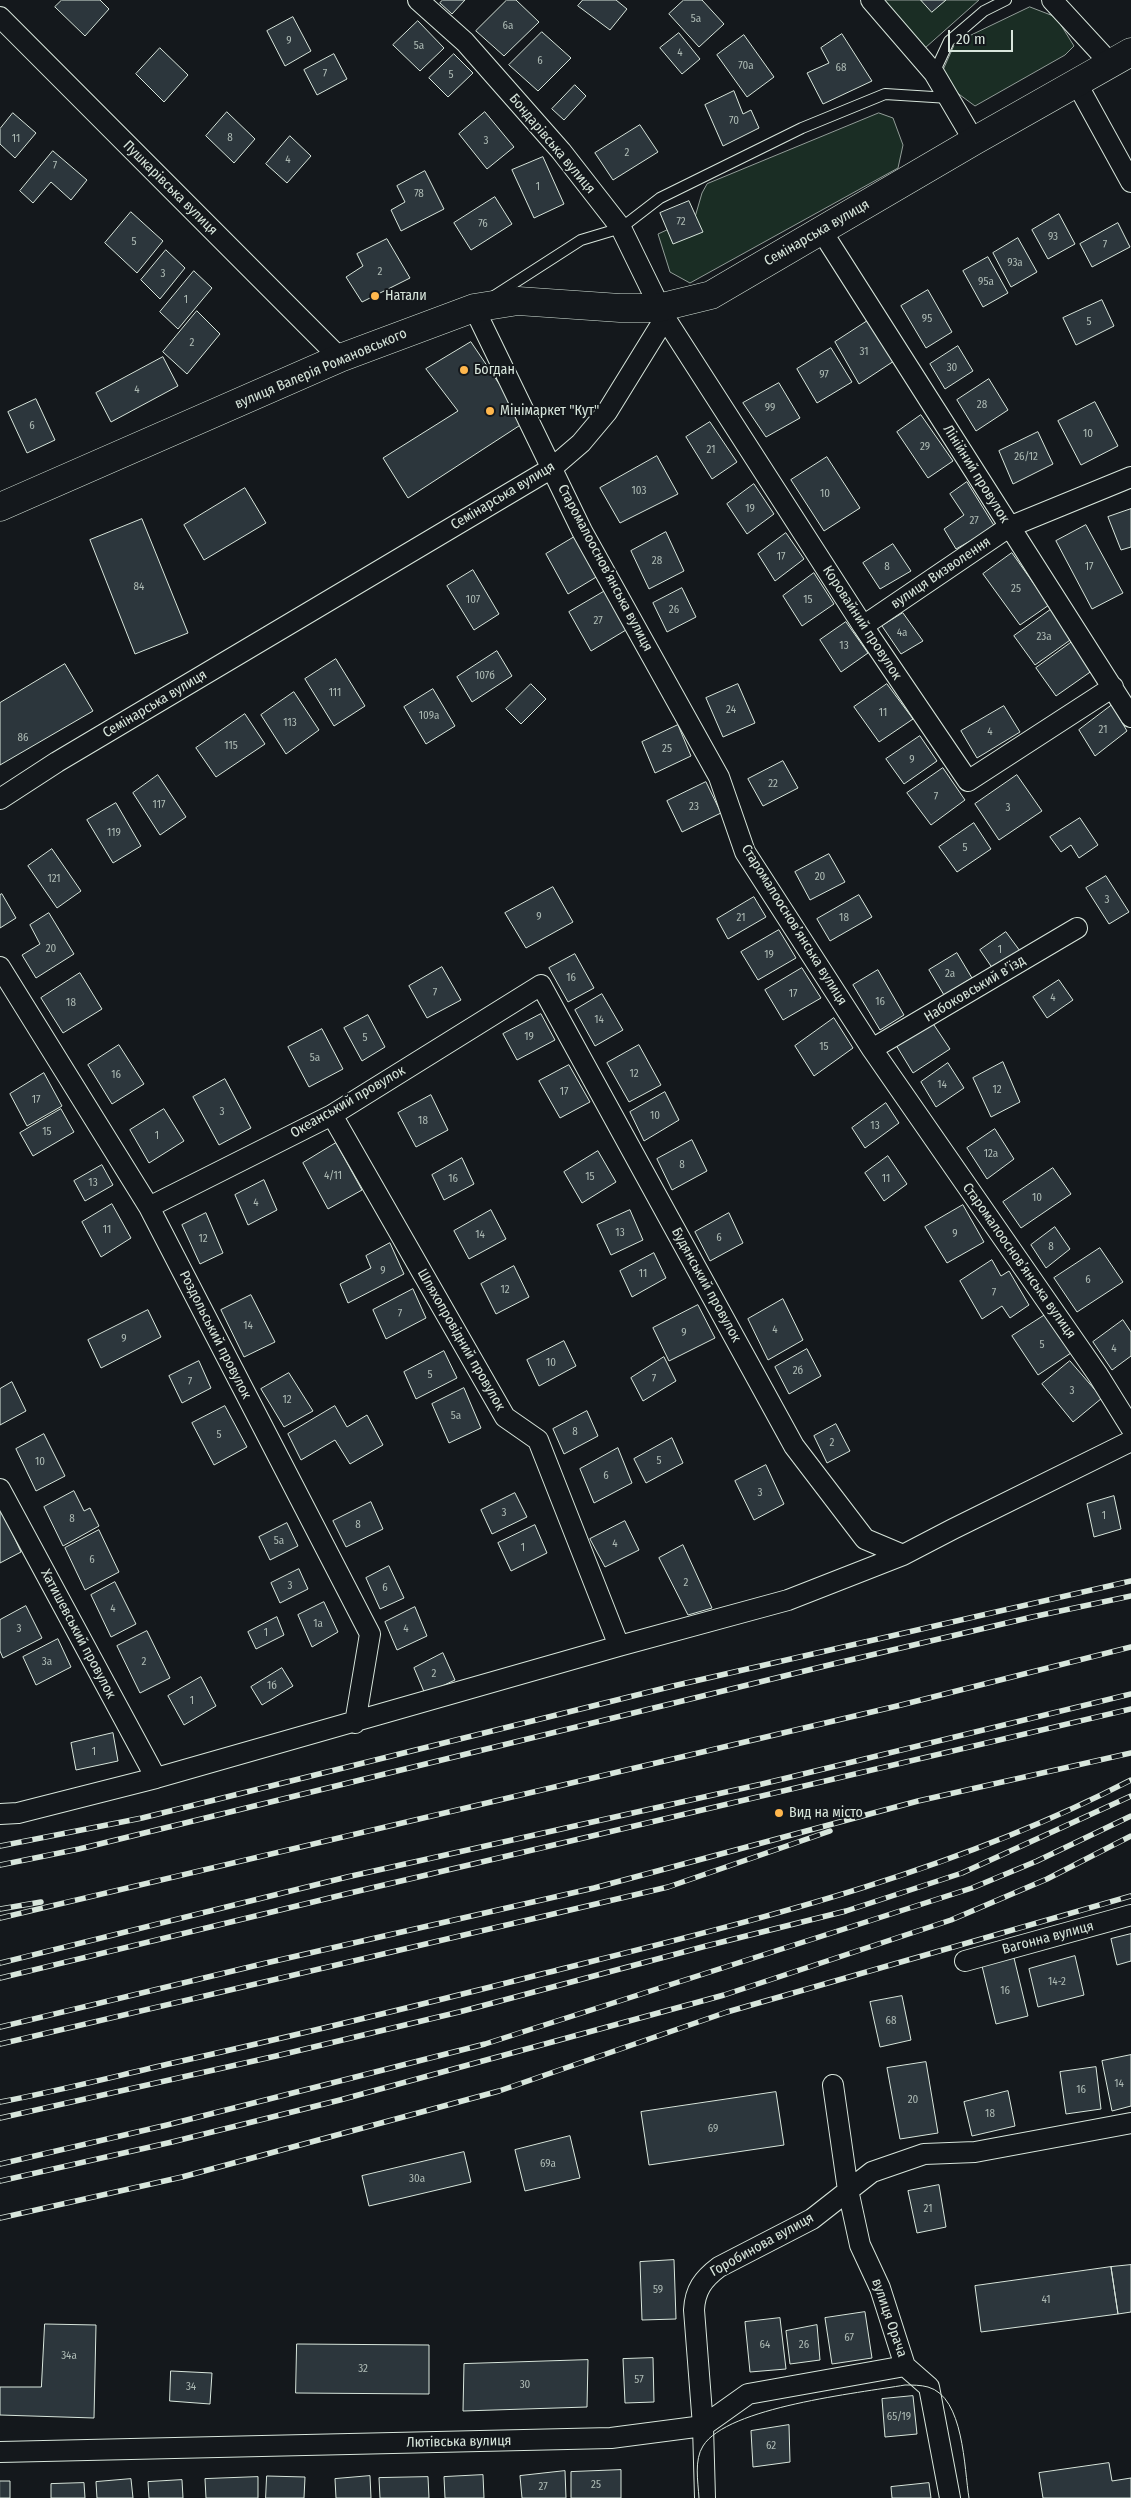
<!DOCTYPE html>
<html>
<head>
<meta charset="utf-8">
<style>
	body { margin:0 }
	#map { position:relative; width:1131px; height:2498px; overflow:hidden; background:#14181c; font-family:"Fira Sans Condensed",sans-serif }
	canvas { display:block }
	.scale { position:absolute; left:948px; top:30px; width:65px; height:22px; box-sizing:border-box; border:2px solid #d8e6dc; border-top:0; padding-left:6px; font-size:15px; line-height:18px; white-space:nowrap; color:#d8e6dc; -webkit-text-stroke:4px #14181c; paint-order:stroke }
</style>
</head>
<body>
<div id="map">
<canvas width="1131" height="2498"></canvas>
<div class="scale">20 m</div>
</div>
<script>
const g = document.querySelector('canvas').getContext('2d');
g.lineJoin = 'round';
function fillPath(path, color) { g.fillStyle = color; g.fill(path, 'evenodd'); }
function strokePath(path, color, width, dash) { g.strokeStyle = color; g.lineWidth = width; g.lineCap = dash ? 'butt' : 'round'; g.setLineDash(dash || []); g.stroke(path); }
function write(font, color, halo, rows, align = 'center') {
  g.font = font + ' "Fira Sans Condensed",sans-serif'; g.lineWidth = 4; g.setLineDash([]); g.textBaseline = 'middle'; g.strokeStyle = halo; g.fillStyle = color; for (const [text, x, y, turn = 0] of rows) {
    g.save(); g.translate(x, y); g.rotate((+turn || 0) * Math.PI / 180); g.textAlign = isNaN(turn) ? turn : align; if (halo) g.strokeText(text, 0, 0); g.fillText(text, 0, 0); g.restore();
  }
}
const green = new Path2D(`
	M883 0H979L925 48Z
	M1030 7 1056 17 1074 46 1065 55 975 106 956 92 943 70 955 43Z
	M879 113 893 118 903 145 898 168 690 283 670 272 658 234 695 217 702 193 707 184Z`);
fillPath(green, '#1a2d24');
strokePath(green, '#939e99', 1);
const building = new Path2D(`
	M62 0H100L109 9 85 36 55 7Z
	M443 0H465L452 14 440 3Z
	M507 0H516L539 22 504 56 476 31Z
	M583 0H616L627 9 610 30 578 6Z
	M684 0H702L724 24 699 47 669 14Z
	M921 0H946L932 12Z
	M293 17 311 51 285 66 267 31Z
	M418 21 444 48 420 71 393 45Z
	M542 32 571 58 538 91 509 65Z
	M679 33 700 59 682 74 660 48Z
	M842 34 872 81 823 104 807 73 829 63 821 48Z
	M744 35 774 77 747 97 717 55Z
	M160 48 188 75 164 102 136 74Z
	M334 54 347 79 317 95 304 70Z
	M454 54 473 73 448 97 429 78Z
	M575 85 586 96 564 120 552 109Z
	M734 91 743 114 751 110 759 128 723 146 705 105Z
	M227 112 255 139 234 163 206 136Z
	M485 112 514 147 487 169 459 134Z
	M13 113 36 133 15 158 0 144V129Z
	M640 125 658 152 613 180 595 153Z
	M290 136 311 156 287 183 266 164Z
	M53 151 87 180 71 200 51 182 33 203 20 191Z
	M543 157 564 204 534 218 512 170Z
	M425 171 444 209 401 231 391 210 405 202 397 186Z
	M495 197 512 224 471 250 454 223Z
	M689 201 703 232 673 244 660 213Z
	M131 212 163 241 137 273 105 243Z
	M1059 214 1075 244 1048 259 1032 230Z
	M1118 223 1130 247 1092 267 1080 244Z
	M1018 238 1037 272 1011 287 993 253Z
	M387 239 410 278 362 302 346 277 363 266 357 254Z
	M166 250 185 268 160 299 141 280Z
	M988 257 1008 293 983 307 963 271Z
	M194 271 212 288 178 329 160 312Z
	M928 290 952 332 926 348 901 306Z
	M1102 300 1114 326 1076 345 1063 318Z
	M197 311 220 334 187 374 163 352Z
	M869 320 894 361 859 384 835 342Z
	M471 342 525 422 408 498 383 458 458 411 426 369Z
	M958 346 973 371 945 389 930 364Z
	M831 348 852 382 817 403 797 369Z
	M163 357 178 386 111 422 96 393Z
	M989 379 1008 410 976 431 957 400Z
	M779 383 800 418 766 437 743 403Z
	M36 399 55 440 27 453 8 412Z
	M1095 402 1118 446 1081 465 1058 421Z
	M921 415 953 461 928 478 897 432Z
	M710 422 737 462 712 479 686 437Z
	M1038 432 1053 464 1013 484 999 451Z
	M657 456 678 494 620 523 600 488Z
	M827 457 860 508 824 531 791 480Z
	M967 482 995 527 956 549 944 529 964 515 950 494Z
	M754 484 774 514 747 534 727 504Z
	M245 488 266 523 204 560 184 525Z
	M1131 509V547L1121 550 1108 517Z
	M142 519 188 633 135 654 90 540Z
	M1086 525 1123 593 1092 609 1056 541Z
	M666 532 684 571 649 589 631 551Z
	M786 533 804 559 775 581 758 554Z
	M576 536 598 576 568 594 546 554Z
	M893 544 911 571 880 589 863 563Z
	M1012 553 1049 605 1020 625 983 574Z
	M473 570 499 614 474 630 447 586Z
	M814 573 834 604 802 626 783 596Z
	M682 588 696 617 667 632 653 603Z
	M605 591 626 630 591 651 569 612Z
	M1053 608 1073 638 1035 665 1014 636Z
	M903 613 923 641 901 654 882 626Z
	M846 622 868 653 841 672 820 640Z
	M1076 639 1096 668 1056 696 1036 668Z
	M497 651 512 676 472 702 457 677Z
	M336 659 365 706 334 726 305 679Z
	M65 664 93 711 0 765V703Z
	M531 684 546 699 521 724 506 709Z
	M738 684 755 723 723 737 706 698Z
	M887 684 913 719 879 742 854 707Z
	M433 689 455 726 426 744 404 707Z
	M294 692 319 730 286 754 261 715Z
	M1112 705 1127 731 1095 756 1079 730Z
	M1004 706 1020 732 977 758 961 731Z
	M245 714 265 744 216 777 196 748Z
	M678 725 691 756 655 773 642 742Z
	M920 736 937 761 904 784 886 759Z
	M783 761 798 788 763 806 748 779Z
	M943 768 965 800 931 825 907 793Z
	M158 775 186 817 160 835 133 793Z
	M1017 775 1042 811 999 840 975 804Z
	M706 782 721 813 682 832 667 801Z
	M116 803 141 846 113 863 87 820Z
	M1080 818 1098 845 1079 858 1071 845 1061 852 1050 837Z
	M974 823 991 849 957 872 939 847Z
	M52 849 81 891 57 908 28 866Z
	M829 854 845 882 810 900 795 872Z
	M1106 876 1129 912 1109 924 1086 888Z
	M553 887 573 922 526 948 505 913Z
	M2 894 16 918 0 928V895Z
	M859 895 872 917 830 941 817 919Z
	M754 897 766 917 728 939 717 919Z
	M49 913 74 954 36 978 22 955 40 944 30 925Z
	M779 930 796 958 758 980 741 952Z
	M1006 932 1020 951 993 969 980 950Z
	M957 953 972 978 944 995 929 970Z
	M575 954 594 988 568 1002 549 968Z
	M442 967 461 1000 427 1018 409 986Z
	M802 968 821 998 783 1020 765 990Z
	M878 970 904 1015 880 1030 853 985Z
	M80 973 102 1009 63 1033 41 998Z
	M1059 980 1073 1000 1047 1018 1033 997Z
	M602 994 623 1030 595 1046 575 1010Z
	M541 1014 555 1040 517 1060 503 1034Z
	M368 1015 385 1047 362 1061 344 1028Z
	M834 1018 853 1048 814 1076 795 1046Z
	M932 1022 950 1049 913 1073 896 1045Z
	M322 1029 343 1069 309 1087 288 1047Z
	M119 1045 144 1084 112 1104 88 1065Z
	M639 1045 661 1085 629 1102 607 1063Z
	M1003 1062 1020 1102 991 1117 973 1078Z
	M948 1063 964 1088 936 1107 921 1082Z
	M569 1065 590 1102 560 1118 539 1081Z
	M44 1073 62 1106 27 1126 10 1094Z
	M225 1079 251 1128 219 1145 193 1097Z
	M665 1092 679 1120 644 1141 630 1112Z
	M431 1095 448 1130 416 1147 398 1113Z
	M886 1103 899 1123 865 1148 852 1128Z
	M61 1109 74 1132 33 1156 20 1133Z
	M164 1109 184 1141 149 1163 130 1130Z
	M995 1129 1014 1159 987 1179 967 1148Z
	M692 1140 707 1171 672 1190 657 1159Z
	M336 1143 362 1190 328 1209 303 1163Z
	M598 1151 616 1182 582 1203 564 1172Z
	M888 1156 907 1184 884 1201 865 1173Z
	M462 1158 474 1184 444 1200 432 1175Z
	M102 1165 113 1185 85 1201 74 1181Z
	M1053 1168 1071 1194 1021 1228 1003 1202Z
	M264 1180 277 1210 248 1225 235 1195Z
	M112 1204 131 1238 101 1257 82 1222Z
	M963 1205 984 1242 947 1263 925 1227Z
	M491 1210 506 1239 469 1259 454 1231Z
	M630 1210 643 1240 611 1255 597 1225Z
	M206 1213 223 1253 200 1264 182 1225Z
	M729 1213 743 1243 710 1261 695 1232Z
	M1055 1227 1070 1249 1046 1268 1031 1245Z
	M390 1243 404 1274 348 1303 340 1284 371 1268 366 1256Z
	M1100 1248 1123 1282 1077 1312 1054 1278Z
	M654 1253 666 1278 632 1297 620 1271Z
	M992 1260 1001 1276 1009 1271 1029 1305 1010 1318 1002 1306 982 1319 960 1281Z
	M514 1266 529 1297 496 1314 481 1284Z
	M413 1289 426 1318 386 1339 373 1310Z
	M251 1295 275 1342 244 1357 221 1310Z
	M783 1299 803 1340 768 1360 748 1319Z
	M698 1305 715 1338 669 1361 653 1328Z
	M148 1310 161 1337 101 1368 88 1340Z
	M1045 1315 1071 1353 1038 1375 1012 1336Z
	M1123 1320 1131 1332V1356L1112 1370 1093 1342Z
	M564 1341 576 1366 539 1386 527 1360Z
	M807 1349 821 1376 789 1394 775 1367Z
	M444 1351 457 1378 416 1399 404 1372Z
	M664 1357 676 1381 643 1401 631 1378Z
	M199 1361 211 1388 182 1403 169 1376Z
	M1070 1361 1102 1398 1073 1422 1042 1384Z
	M289 1373 313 1411 284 1427 261 1389Z
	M12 1382 26 1411 0 1425V1389Z
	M464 1388 481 1428 449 1443 432 1404Z
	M225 1406 247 1447 214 1465 192 1423Z
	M335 1406 347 1427 367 1415 383 1445 350 1464 335 1440 301 1460 288 1434Z
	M587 1411 598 1436 564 1454 553 1429Z
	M836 1424 850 1451 827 1463 814 1436Z
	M44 1434 65 1476 36 1491 16 1449Z
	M672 1438 683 1463 646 1483 634 1459Z
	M618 1448 632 1483 594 1503 580 1469Z
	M766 1465 784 1504 754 1520 735 1481Z
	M74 1491 84 1511 90 1508 99 1526 63 1546 44 1507Z
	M515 1493 527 1517 492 1534 481 1510Z
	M1114 1496 1121 1529 1094 1537 1087 1504Z
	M371 1502 383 1529 346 1547 333 1521Z
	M1 1509 21 1552 0 1563V1509Z
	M625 1521 639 1550 605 1567 590 1539Z
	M287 1523 298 1546 270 1560 259 1537Z
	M535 1525 547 1553 511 1571 498 1543Z
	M99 1530 119 1572 85 1590 65 1548Z
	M683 1545 712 1608 688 1615 659 1558Z
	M389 1566 404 1598 380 1609 366 1578Z
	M299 1569 308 1589 280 1603 271 1583Z
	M115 1582 136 1624 111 1637 91 1595Z
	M324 1602 338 1632 312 1647 298 1615Z
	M26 1606 42 1638 3 1658 0 1651V1620Z
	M415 1607 427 1636 397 1650 385 1622Z
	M277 1617 284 1635 256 1649 248 1632Z
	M147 1631 170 1678 140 1693 117 1646Z
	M58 1639 71 1667 36 1685 23 1657Z
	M443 1653 455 1680 425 1694 414 1668Z
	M282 1668 293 1686 262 1705 251 1687Z
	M201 1677 216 1706 184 1725 168 1696Z
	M113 1733 118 1761 76 1770 71 1743Z
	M1131 1934V1961L1117 1965 1111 1939Z
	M1075 1956 1084 1995 1038 2007 1029 1969Z
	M1014 1958 1028 2016 996 2024 982 1966Z
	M902 1996 911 2040 880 2047 870 2002Z
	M1131 2055V2106L1112 2111 1102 2061Z
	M926 2062 938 2133 900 2139 887 2068Z
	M1096 2067 1101 2109 1066 2114 1060 2072Z
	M1008 2091 1015 2126 972 2136 964 2102Z
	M776 2092 784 2145 649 2165 641 2112Z
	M570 2136 580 2178 525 2191 515 2150Z
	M464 2152 471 2182 369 2206 362 2176Z
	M939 2185 946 2227 917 2233 908 2191Z
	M674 2260 676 2319 642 2320 640 2262Z
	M1131 2265V2312L1118 2314 1111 2267Z
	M1111 2267 1118 2314 981 2332 975 2286Z
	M865 2312 872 2358 832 2364 825 2318Z
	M780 2318 786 2369 750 2372 745 2322Z
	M45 2324 96 2325 94 2418 0 2415V2387H41Z
	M817 2325 820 2360 790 2364 786 2331Z
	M297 2344 429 2345V2394L296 2393Z
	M653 2358 654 2402 625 2403 623 2359Z
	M588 2360 587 2407 463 2411 464 2364Z
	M171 2371 212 2373 210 2404 170 2401Z
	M913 2396 917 2434 885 2437 882 2399Z
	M789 2425 790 2462 753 2467 751 2431Z
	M1109 2463 1112 2481 1131 2478V2498H1043L1039 2473Z
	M621 2470V2498H571V2472Z
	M565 2471 566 2498H522L520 2476Z
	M483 2475 484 2498H445L444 2477Z
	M267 2476 305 2477 304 2498H266Z
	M370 2476 371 2498H336L335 2479Z
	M258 2477V2498H206L205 2479Z
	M428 2477 429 2498H380L379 2478Z
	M131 2479 133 2498H97L96 2482Z
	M182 2480 183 2498H149L148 2482Z
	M0 2481H10V2498H0Z
	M84 2483 85 2498H51V2484Z
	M929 2483 931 2498H892L891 2487Z`);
fillPath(building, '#2c363c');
strokePath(building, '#d8e6dc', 1);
const lane = new Path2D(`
	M934 73 949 41 984 11 1006 0
	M494 296 581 240 621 228 660 198 802 128 885 94 949 98`);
const street = new Path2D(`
	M871 0 934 73 974 141
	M1052 0 1110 63
	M0 17 340 358
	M1076 82 1131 182
	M821 230 1131 717
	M474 308 582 531 719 777 745 852 872 1049 1098 1375 1131 1428
	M665 318 863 626 968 781 1113 687
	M863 626 1009 527 1131 477
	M0 799 57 762 552 468 581 443 607 412 665 318 621 228 561 151 465 42 418 0
	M0 967 149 1207 370 1634 355 1723
	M872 1049 1077 928
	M332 1115 505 1417 538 1440 619 1646
	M149 1207 332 1115 541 985 794 1446 865 1539 903 1555
	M0 1489 156 1778
	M0 1814 18 1813 156 1778 619 1646 788 1600 903 1555 953 1529 1131 1441
	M965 1961 1131 1915
	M833 2085 848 2190 860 2245 880 2288 905 2366 929 2387 950 2498
	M0 2452 611 2438 703 2426 748 2394 905 2366
	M705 2498 703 2426 694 2310C695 2290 703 2279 719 2267L812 2219 872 2172 924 2154 975 2152 1131 2123`);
const secondary = new Path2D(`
	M0 507 340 358 474 308 518 301 620 308H658L711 295 974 141 1131 52`);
strokePath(lane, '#d8e6dc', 12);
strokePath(street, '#d8e6dc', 22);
strokePath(secondary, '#d8e6dc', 29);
strokePath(lane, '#14181c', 10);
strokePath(street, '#14181c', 20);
strokePath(secondary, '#14181c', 28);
strokePath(new Path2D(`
	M699 2498C698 2481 694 2460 703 2446 727 2407 859 2393 905 2385 912 2385 921 2385 928 2387 964 2397 964 2468 969 2498`), '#d8e6dc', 1);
const rail = new Path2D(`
	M0 1846 142 1818 673 1686 1131 1581
	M0 1865 79 1849 833 1664 1032 1617 1131 1596
	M0 1909 41 1902
	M0 1918 897 1706 1131 1647
	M0 1963 347 1877 762 1784 1131 1694
	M0 1978 350 1893 1131 1709
	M0 2027 266 1963 594 1888 918 1801 1131 1753
	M0 2044 668 1887 830 1831
	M0 2102C58 2091 116 2076 173 2063 293 2036 412 2007 530 1977 735 1925 942 1878 1131 1780
	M0 2118 276 2056 459 2012 706 1946 846 1911 962 1873 1131 1796
	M0 2164 167 2125 485 2044 972 1888 1037 1861 1131 1816
	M0 2181 172 2142 340 2100 724 1995 951 1920 1047 1879 1131 1836
	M0 2218 182 2177 499 2091 727 2012 1131 1896`);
strokePath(rail, '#d8e6dc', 5.5);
strokePath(rail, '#14181c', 4, [11]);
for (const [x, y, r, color] of [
	[375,296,5,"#ffb74d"],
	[464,370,5,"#ffb74d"],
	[490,411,5,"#ffb74d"],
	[779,1813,5,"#ffb74d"]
]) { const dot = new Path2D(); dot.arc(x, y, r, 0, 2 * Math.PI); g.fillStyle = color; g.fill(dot); strokePath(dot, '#14181c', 2); }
write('11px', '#adbab4', null, [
	["5а",696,19],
	["6а",508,26],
	["9",289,41],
	["5а",419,46],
	["4",680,53],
	["6",540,61],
	["70а",746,66],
	["68",841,68],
	["7",325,74],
	["5",451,75],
	["70",734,121],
	["8",230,138],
	["11",16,139],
	["3",486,141],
	["2",627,153],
	["4",288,160],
	["7",55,166],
	["1",538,187],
	["78",419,194],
	["72",681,222],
	["76",483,224],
	["93",1053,237],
	["5",134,242],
	["7",1105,245],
	["93а",1015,263],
	["2",380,272],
	["3",163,274],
	["95а",986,282],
	["1",186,300],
	["95",927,319],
	["5",1089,322],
	["2",192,343],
	["31",864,352],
	["30",952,368],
	["97",824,375],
	["4",137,390],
	["28",982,405],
	["99",770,408],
	["6",32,426],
	["10",1088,434],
	["29",925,447],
	["21",711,450],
	["26/12",1026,457],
	["103",639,491],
	["10",825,494],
	["19",750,509],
	["27",974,521],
	["17",781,557],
	["28",657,561],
	["8",887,567],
	["17",1089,567],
	["84",139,587],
	["25",1016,589],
	["107",473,600],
	["15",808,600],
	["26",674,610],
	["27",598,621],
	["4а",902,633],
	["23а",1044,637],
	["13",844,646],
	["107б",485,676],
	["111",335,693],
	["24",731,710],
	["11",883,713],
	["109а",429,716],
	["113",290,723],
	["21",1103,730],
	["4",990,732],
	["86",23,738],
	["115",231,746],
	["25",667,749],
	["9",912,760],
	["22",773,784],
	["7",936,797],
	["117",159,805],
	["23",694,807],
	["3",1008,808],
	["119",114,833],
	["5",965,848],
	["20",820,877],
	["121",54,879],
	["3",1107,900],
	["9",539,917],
	["21",741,918],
	["18",844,918],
	["20",51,949],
	["1",1000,950],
	["19",769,955],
	["2а",950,974],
	["16",571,978],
	["7",435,993],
	["17",793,994],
	["4",1053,998],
	["16",880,1002],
	["18",71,1003],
	["14",599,1020],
	["19",529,1037],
	["5",365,1038],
	["15",824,1047],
	["5а",315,1058],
	["12",634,1074],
	["16",116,1075],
	["14",942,1085],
	["12",997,1090],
	["17",564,1092],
	["17",36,1100],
	["3",222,1112],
	["10",655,1116],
	["18",423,1121],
	["13",875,1126],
	["15",47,1132],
	["1",157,1136],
	["12а",991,1154],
	["8",682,1165],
	["4/11",333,1176],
	["15",590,1177],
	["16",453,1179],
	["11",886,1179],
	["13",93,1183],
	["10",1037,1198],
	["4",256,1203],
	["11",107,1230],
	["13",620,1233],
	["9",955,1234],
	["14",480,1235],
	["6",719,1238],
	["12",203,1239],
	["8",1051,1247],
	["9",383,1271],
	["11",643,1274],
	["6",1088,1280],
	["12",505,1290],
	["7",994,1293],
	["7",400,1314],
	["14",248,1326],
	["4",775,1330],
	["9",684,1333],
	["9",124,1339],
	["5",1042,1345],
	["4",1114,1349],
	["10",551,1363],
	["2б",798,1371],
	["5",430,1375],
	["7",654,1379],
	["7",190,1382],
	["3",1072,1391],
	["12",287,1400],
	["5а",456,1416],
	["8",575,1432],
	["5",219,1435],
	["2",832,1443],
	["5",659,1461],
	["10",40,1462],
	["6",606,1476],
	["3",760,1493],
	["3",504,1513],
	["1",1104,1516],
	["8",72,1519],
	["8",358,1525],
	["5а",279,1541],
	["4",615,1544],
	["1",523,1548],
	["6",92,1560],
	["2",686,1583],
	["3",290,1586],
	["6",385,1588],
	["4",113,1609],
	["1а",318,1624],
	["3",19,1629],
	["4",406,1629],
	["1",266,1633],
	["3а",47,1662],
	["2",144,1662],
	["2",434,1674],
	["1б",272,1686],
	["1",192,1701],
	["1",94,1752],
	["14-2",1057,1982],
	["16",1005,1991],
	["68",891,2021],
	["14",1119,2084],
	["16",1081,2090],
	["20",913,2100],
	["18",990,2114],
	["69",713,2129],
	["69а",548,2164],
	["30а",417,2179],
	["21",928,2209],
	["59",658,2290],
	["41",1046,2300],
	["67",849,2338],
	["64",765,2345],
	["26",804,2345],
	["34а",69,2356],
	["32",363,2369],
	["57",639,2380],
	["30",525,2385],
	["34",191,2387],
	["65/19",899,2417],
	["62",771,2446],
	["25",596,2485],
	["27",543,2487]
]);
write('14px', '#d8e6dc', '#14181c', [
	["Бондарівська вулиця",552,144,50],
	["Пушкарівська вулиця",170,188,45],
	["Семінарська вулиця",817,233,-30],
	["вулиця Валерія Романовського",321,369,-23],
	["Лінійний провулок",976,474,58],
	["Семінарська вулиця",503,496,-31],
	["Старомалооснов’янська вулиця",605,568,62],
	["вулиця Визволення",941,573,-34],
	["Коровайний провулок",862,623,57],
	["Семінарська вулиця",155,704,-31],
	["Старомалооснов’янська вулиця",794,925,58],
	["Набоковський в’їзд",975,989,-31],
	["Океанський провулок",348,1102,-30],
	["Старомалооснов’янська вулиця",1019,1261,55],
	["Будянський провулок",706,1285,61],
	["Роздольський провулок",215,1335,63],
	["Шляхопровідний провулок",461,1340,60],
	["Хатишевський провулок",78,1634,62],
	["Вагонна вулиця",1048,1938,-15],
	["Горобинова вулиця",762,2245,-29],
	["вулиця Орача",889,2318,71],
	["Лютівська вулиця",459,2442,-1]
]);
write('14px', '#d8e6dc', '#14181c', [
	["Натали",385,296],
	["Богдан",474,370],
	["Мінімаркет \"Кут\"",500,411],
	["Вид на місто",789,1813]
], 'left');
</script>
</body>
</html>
